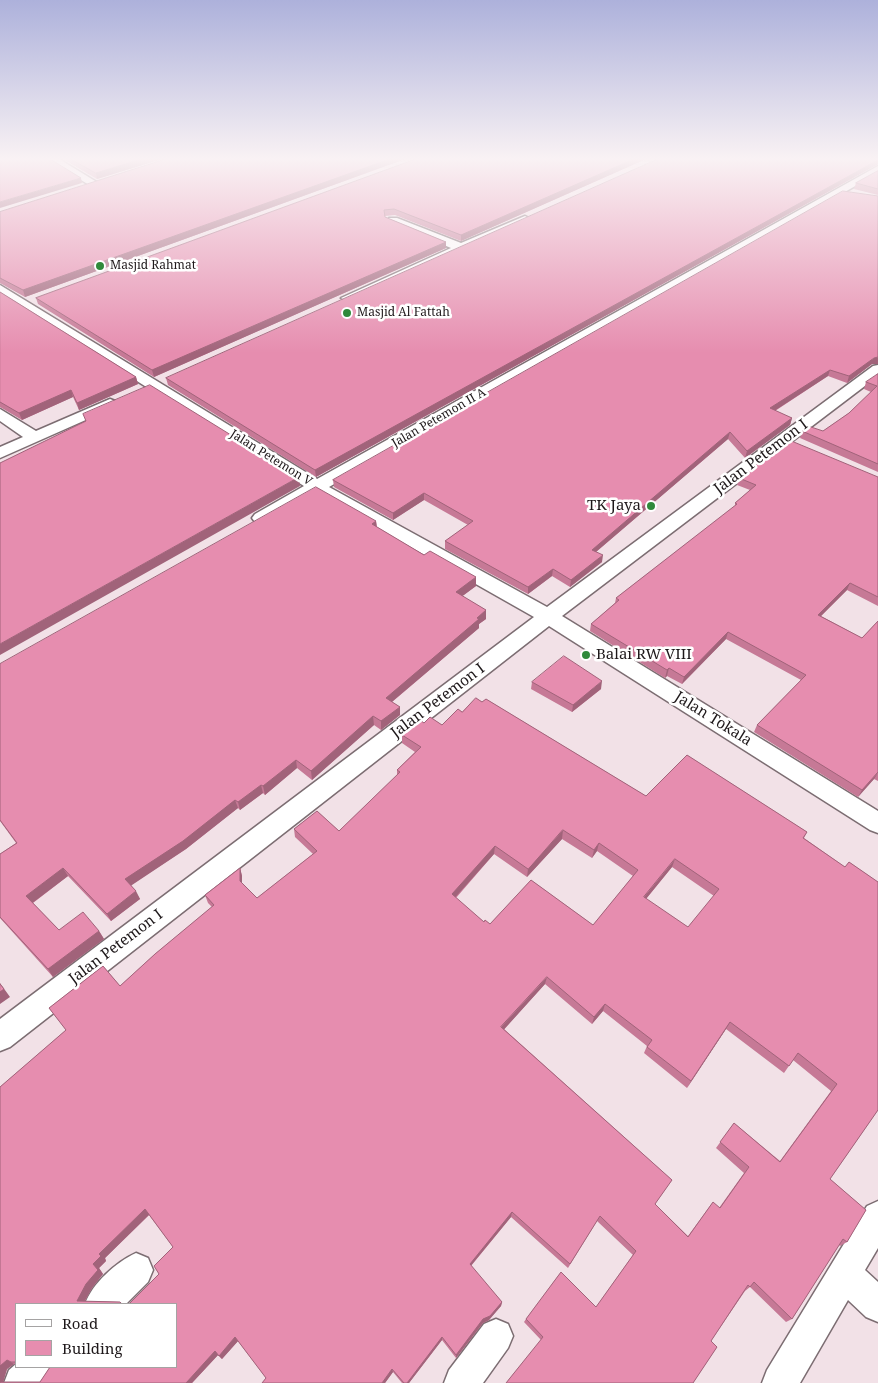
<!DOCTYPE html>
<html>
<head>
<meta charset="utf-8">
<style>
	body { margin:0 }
	#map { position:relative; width:878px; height:1383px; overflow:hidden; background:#f2e1e7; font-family:"Noto Serif",serif }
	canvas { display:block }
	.legend { position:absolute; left:15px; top:1303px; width:162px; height:65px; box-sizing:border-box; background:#fff; border:1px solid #a5a3a3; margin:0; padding:6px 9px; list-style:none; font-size:15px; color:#1e181a }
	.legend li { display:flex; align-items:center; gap:10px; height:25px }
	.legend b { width:25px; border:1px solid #a5a3a3 }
</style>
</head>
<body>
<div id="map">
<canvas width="878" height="1383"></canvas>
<ul class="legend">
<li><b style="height:6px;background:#fff"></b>Road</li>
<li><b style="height:14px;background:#e68daf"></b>Building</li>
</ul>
</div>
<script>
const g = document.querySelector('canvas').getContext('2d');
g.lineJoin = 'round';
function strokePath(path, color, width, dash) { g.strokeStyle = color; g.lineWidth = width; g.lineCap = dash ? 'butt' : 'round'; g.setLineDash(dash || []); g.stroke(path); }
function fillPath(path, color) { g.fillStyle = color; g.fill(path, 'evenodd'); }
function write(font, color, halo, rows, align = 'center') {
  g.font = font + ' "Noto Serif",serif'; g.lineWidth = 5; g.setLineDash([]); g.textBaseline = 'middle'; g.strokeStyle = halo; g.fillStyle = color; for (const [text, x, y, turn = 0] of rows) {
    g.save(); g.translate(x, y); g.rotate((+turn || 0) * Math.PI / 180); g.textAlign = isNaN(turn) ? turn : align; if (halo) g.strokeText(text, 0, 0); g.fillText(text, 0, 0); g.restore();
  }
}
const minor = new Path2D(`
	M46 159H59L100 184 95 187 91 186Z
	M878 166V173L329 487 547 607 873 366 878 365V376L562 616 878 811V833L870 830 549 626 10 1047 0 1051V1019L534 617 317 494 267 522H255L252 518 255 514 304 486 0 295V285L317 479Z
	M525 216 531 219 529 221 353 301 348 302 341 298 451 248 389 222V218H397L461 243Z
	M110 399 115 401 118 404 115 407 0 458V447L23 437 0 421V409L36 431Z
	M878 1201V1248L865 1270 878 1282V1322L866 1317 848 1300 800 1383H762L767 1370 867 1206Z
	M136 1253 148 1258 153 1270 148 1282 126 1304H85C92 1284 116 1262 136 1253Z
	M496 1319 508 1324 513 1336 508 1348 483 1383H444L449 1370 484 1324Z
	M16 1364V1367H56L47 1383H4L9 1370Z`);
strokePath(minor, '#7c6d72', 3);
fillPath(minor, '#fff');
fillPath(new Path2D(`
	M63 159H162L97 179Z
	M166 159H405L25 297 0 283V212Z
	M416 159H646L461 241 395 215 385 216V217L446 242V248L154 377 38 304 36 298Z
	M878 159V164L316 477 168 385 166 378Z
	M878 171V195L854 189 856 183Z
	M878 196 872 364 847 383 828 376 775 411 792 418 790 425 745 458 728 439 596 552 602 562 570 587 552 576 528 594 445 549V541L468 525 424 500 393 520 334 487 333 480Z
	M0 292 136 377 138 384 79 410 73 397 22 420 0 407Z
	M878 374V472L800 438 802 431H823L849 413 871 392 864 389 866 382Z
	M878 477V606L847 590 821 616 862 638 878 621V781L874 779 858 797 754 732 757 725 801 680 726 639 682 684 667 676 665 678 590 631 591 624 615 603 616 598 735 506V503L750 490 737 485 739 478Z
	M376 521 377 527 476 586 462 596 486 610V619L479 624V628L392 702 400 707V715L381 730 374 725 312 780 297 768 265 795 263 793 240 810 238 808 186 849 131 885 140 899 111 921 68 876 33 903 59 930 99 931 104 939 53 977 0 918V854L16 843 0 821V664Z
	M532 682 601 689 572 712 531 689Z
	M476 698 482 702 486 699 646 796 687 755 807 832 804 838 845 867 849 862 878 882V1110L830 1179 866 1210 847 1242 840 1246 839 1245 792 1319 786 1322 750 1287 745 1291 711 1341 717 1347 693 1383H506L541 1340 524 1322 526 1319 561 1272 596 1307 633 1255 597 1221 568 1268 511 1217 471 1266 502 1302 501 1306 489 1320 483 1323 456 1358 442 1340 409 1383H402L393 1372 385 1383H262L266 1378 238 1341 222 1359 218 1355 192 1383H0V1087L66 1030 49 1008 103 966 120 986 155 954 212 907 208 903 205 895 240 868 242 876V883L257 898 313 854 295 837 294 829 317 811 339 831 397 775V770L415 752 402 743V735L420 720 424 723 430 717 442 725 458 709 462 712ZM562 839 592 858 597 851 633 876 593 925 531 880 490 924 485 920 484 922 456 898 494 854 527 877ZM672 867 714 896 688 927 646 899ZM545 984 592 1024 603 1011 647 1046 644 1053 687 1088 726 1029 784 1073 793 1060 831 1091 780 1161 734 1123 716 1148 744 1173 719 1208 713 1202 688 1236 655 1204 672 1180 504 1029ZM149 1215 173 1247 154 1266 159 1274 129 1304H176V1367H50L40 1382H3L7 1369 14 1364 16 1365V1304H123L120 1302 85 1301 92 1288 103 1274 99 1268 106 1261 105 1258Z`), '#c67996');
fillPath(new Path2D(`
	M142 159H162L97 179 96 173Z
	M390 159H405L25 297 23 290Z
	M634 159H646L461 241V235Z
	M878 160V164L316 477 315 470Z
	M81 178 82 183 0 208V202Z
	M446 242V248L154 377 152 370Z
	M878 357V364H872L847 383 849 376 874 358Z
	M830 370 828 376 768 415 770 408Z
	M136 377 138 384 79 410 77 403Z
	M71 390 73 397 22 420 19 413Z
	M792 418 790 425 745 458 747 451Z
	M730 432 728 439 590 557 592 550Z
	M299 477 300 486 0 655V644Z
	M424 493V500L393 520V513Z
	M376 521 377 530 372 524Z
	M603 555 602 562 570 587 571 580Z
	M553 569 552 576 528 594V587Z
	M476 577V586L456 601V592Z
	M850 583 847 590 815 622 818 615Z
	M486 610V619L479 624V628L387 706 386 698Z
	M728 632 726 639 682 684 684 677Z
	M669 668 667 676 665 678 667 670Z
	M602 681 601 689 572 712 573 705Z
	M400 707V715L381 730V721Z
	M373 716 374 725 312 780 311 771Z
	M296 760 297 768 265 795 263 786Z
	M878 773 874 779 858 797 862 790Z
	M261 785 263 793 240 810 238 802Z
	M235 800 238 808 186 849 129 887 125 879Z
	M563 830 562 839 527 877 528 869Z
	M599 843 597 851 592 858 594 850Z
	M495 846 494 854 451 902 452 894Z
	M675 859 672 867 641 905 644 897Z
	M63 868 68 876 31 904 26 896Z
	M240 868 242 876V889L240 881Z
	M136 891 140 899 111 921 107 914Z
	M99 931 104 939 53 977 48 969Z
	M547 977 545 984 500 1034 501 1027Z
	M0 983 10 997 0 1004Z
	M605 1004 603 1011 592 1024 594 1017Z
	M730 1022 726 1029 687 1088 691 1081Z
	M145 1209 150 1214 105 1258 106 1261 99 1268 103 1274 92 1288 83 1304 77 1301 93 1264 99 1254Z
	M512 1212 511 1217 469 1268 470 1264Z
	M502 1302 501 1306 489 1320 483 1323 456 1358V1355L483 1319Z
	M235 1337 239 1340 222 1359 219 1356Z
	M442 1337V1340L409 1383H407Z
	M215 1351 219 1354 192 1383H186Z
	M7 1360 14 1364 7 1369 3 1383H0V1366Z
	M392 1369 393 1372 385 1383H382Z`), '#a1637a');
const building = new Path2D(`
	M0 159H50L81 178 0 202Z
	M71 159H142L96 173Z
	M166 159H390L23 290 0 278V212Z
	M416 159H634L461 235 394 209 384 210 385 217 446 242 152 370 36 298Z
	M658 159H878V160L315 470 166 378Z
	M878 171V189L856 183Z
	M843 191 878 196V357L874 358 849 376 830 370 770 408 792 418 747 451 730 432 592 550 603 555 571 580 553 569 528 587 445 541 473 521 424 493 393 513 333 480Z
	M0 292 136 377 77 403 71 390 19 413 0 402Z
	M878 374V464L802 431 808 426 823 431 849 413 877 386 866 382Z
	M150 385 299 477 0 644V463L86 421 83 414Z
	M789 440 878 477V597L850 583 818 615 862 638 878 621V772L862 790 757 725 806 675 728 632 684 677 669 668 667 670 591 624 619 600 616 598 737 504 735 503 756 485 739 478Z
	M316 487 376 521 372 524 424 555 430 551 476 577 456 592 486 610 477 618 479 619 386 698 400 707 381 721 373 716 311 771 296 760 263 786 261 785 238 802 235 800 183 841 125 879 136 891 107 914 63 868 26 896 59 930 83 912 99 931 48 969 0 917V854L17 843 0 820V664Z
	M564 656 602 681 573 705 532 682Z
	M476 698 482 702 486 699 646 796 687 755 807 832 803 838 845 867 849 862 878 882V1110L830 1179 866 1210 847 1242 843 1239 792 1319 754 1282 750 1287 748 1285 711 1341 717 1347 693 1383H506L543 1337 526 1319 561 1272 596 1307 636 1251 600 1216 570 1264 512 1212 470 1264 502 1302 490 1316 483 1319 456 1355 442 1337 407 1383H404L392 1369 382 1383H262L266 1378 235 1337 219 1356 215 1351 186 1383H0V1382H40L50 1367H176V1304H129L159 1274 154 1266 173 1247 145 1209 99 1254 101 1256 93 1264 98 1270 86 1284 77 1301 120 1302 122 1304H16V1362H11L7 1360 0 1366V1087L66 1030 49 1008 103 966 120 986 155 954 214 905 205 895 240 868V881L257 898 317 851 294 829 317 811 339 831 400 772 397 770 421 747 402 735 420 720 424 723 430 717 442 725 458 709 462 712ZM563 830 594 850 599 843 638 870 593 925 531 880 490 924 485 920 484 922 452 894 495 846 528 869ZM675 859 719 889 688 927 644 897ZM547 977 594 1017 605 1004 652 1040 647 1047 691 1081 730 1022 789 1066 798 1053 837 1084 780 1162 734 1123 720 1142 749 1167 720 1208 713 1202 688 1237 655 1204 672 1180 501 1027Z
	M0 984 4 989 0 992Z`);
fillPath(building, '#e68daf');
strokePath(building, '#a1637a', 1);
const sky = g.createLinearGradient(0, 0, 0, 353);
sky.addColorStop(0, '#adb1db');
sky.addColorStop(0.45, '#f9f2f4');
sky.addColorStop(1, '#f9f2f400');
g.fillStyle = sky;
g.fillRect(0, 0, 878, 353);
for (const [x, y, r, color] of [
	[100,266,5,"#2f8a3b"],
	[347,313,5,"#2f8a3b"],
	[651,506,5,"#2f8a3b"],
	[586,655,5,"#2f8a3b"]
]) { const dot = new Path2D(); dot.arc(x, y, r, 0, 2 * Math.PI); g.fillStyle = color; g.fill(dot); strokePath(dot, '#fff', 2); }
write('12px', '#1e181a', '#fff', [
	["Masjid Rahmat",110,266],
	["Masjid Al Fattah",357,313]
], 'left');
write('12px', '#1e181a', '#fff', [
	["Jalan Petemon II A",439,418,-30],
	["Jalan Petemon V",271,458,32]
]);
write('15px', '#1e181a', '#fff', [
	["Jalan Petemon I",761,457,-37],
	["Jalan Petemon I",438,701,-37],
	["Jalan Tokala",713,719,32],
	["Jalan Petemon I",116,947,-37]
]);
write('15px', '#1e181a', '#fff', [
	["TK Jaya",641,506],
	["Balai RW VIII",596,655,"left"]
], 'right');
</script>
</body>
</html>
